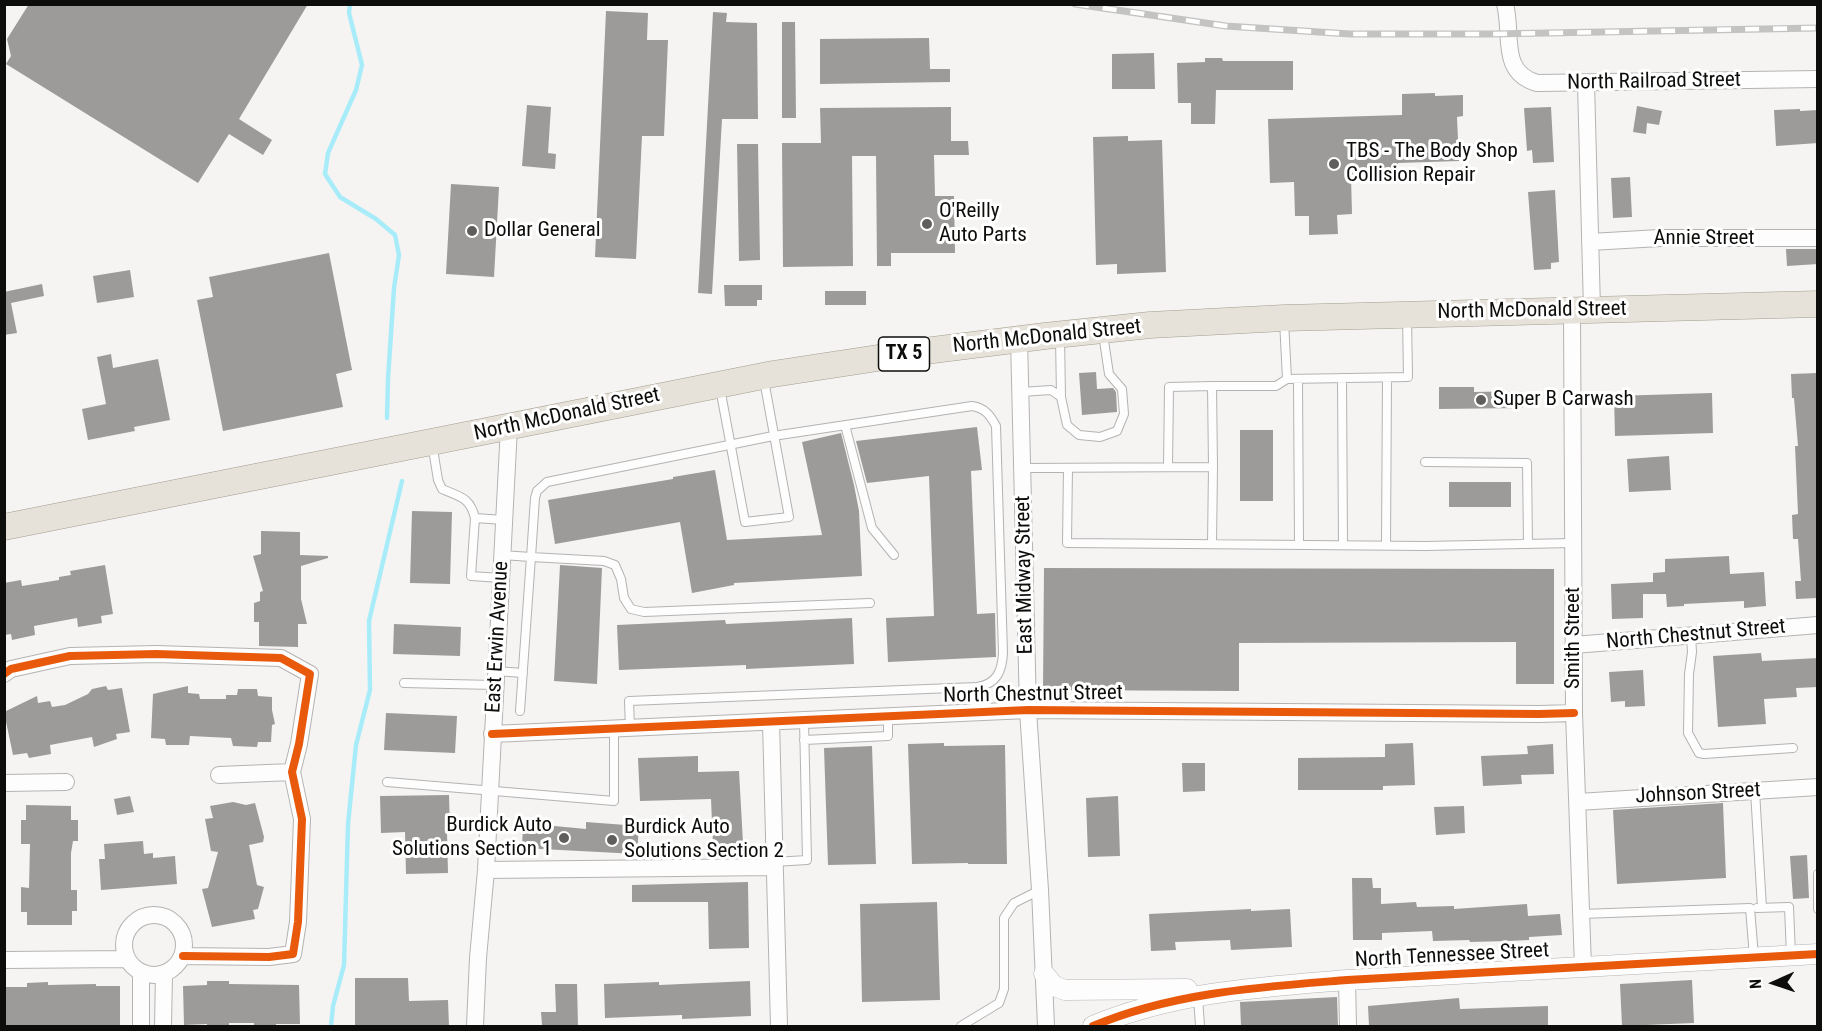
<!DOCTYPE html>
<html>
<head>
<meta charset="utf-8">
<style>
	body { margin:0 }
	#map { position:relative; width:1822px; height:1031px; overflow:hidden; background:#f6f4f2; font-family:"Roboto Condensed",sans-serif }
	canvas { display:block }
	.frame { position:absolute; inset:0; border:6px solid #0d0d0b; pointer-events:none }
	.north { position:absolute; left:1744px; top:953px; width:60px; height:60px; -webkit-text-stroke:4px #fff; paint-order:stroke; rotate:267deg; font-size:16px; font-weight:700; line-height:24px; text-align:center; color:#0d0d0b }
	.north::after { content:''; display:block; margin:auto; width:21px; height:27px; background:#0d0d0b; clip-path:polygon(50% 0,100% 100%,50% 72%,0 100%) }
</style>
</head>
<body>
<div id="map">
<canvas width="1822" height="1031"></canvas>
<div class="frame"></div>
<div class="north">N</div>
</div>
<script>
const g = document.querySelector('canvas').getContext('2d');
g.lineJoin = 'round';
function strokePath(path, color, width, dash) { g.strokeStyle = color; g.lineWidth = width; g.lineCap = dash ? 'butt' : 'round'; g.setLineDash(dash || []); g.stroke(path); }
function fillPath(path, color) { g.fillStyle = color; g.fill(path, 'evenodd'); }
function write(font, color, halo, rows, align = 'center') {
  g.font = font + ' "Roboto Condensed",sans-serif'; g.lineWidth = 6; g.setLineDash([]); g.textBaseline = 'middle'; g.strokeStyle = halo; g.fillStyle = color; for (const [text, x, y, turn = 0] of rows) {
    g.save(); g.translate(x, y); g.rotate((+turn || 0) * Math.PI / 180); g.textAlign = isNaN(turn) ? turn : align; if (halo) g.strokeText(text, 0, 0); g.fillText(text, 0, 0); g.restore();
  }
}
strokePath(new Path2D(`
	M350 4 349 13 362 65 356 90 328 153 325 174 340 197 376 219 395 235 399 255 394 288 388 379 387 418
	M331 1026 333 1006 344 965 348 824 356 745 370 690 369 621 402 481`), '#a8ecfa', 4.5);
fillPath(new Path2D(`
	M29 4H308L239 119 272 140 263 155 229 134 198 183 6 64 11 56 7 39Z
	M606 11 648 13 647 40H668L664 136H642L636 259 595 257Z
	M713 12 727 13 726 22 757 23 758 119H722L712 294 698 293Z
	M782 22H795L796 118H782Z
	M929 38 930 69H950V82L820 84V39Z
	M1154 53 1155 89H1112V54Z
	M1205 58H1222L1223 61H1293V90H1216L1215 124H1191V103H1178L1177 63 1205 62Z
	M1435 93V96L1463 95V116L1457 117 1459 161 1398 163 1399 174 1351 176 1352 214 1337 215 1338 234 1309 235V216H1295L1294 182 1270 183 1268 119 1402 115V94Z
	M527 105 551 107 548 153 556 154 555 169 522 166Z
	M1637 106 1662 111 1659 125 1647 123 1646 134 1633 132Z
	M951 107V141H968L969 155H934L935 196H954L955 253H891V266H877L876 156H852L853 266 783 267 782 143H821L820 108Z
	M1551 107 1554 162 1533 163 1532 150 1527 151 1524 108Z
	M1800 109V111L1818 110V143L1776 146 1774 110Z
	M1128 136V141L1162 140 1166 272 1117 274V264L1096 265 1093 137Z
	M737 144H758L760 260 739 261Z
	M1630 177 1632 217 1613 218 1611 178Z
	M451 184 499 187 494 277 446 274Z
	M1555 190 1559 262 1551 263V269L1534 270 1528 192Z
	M1786 249H1818V264L1787 266Z
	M329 253 352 370 336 374 343 407 223 431 197 300 213 297 209 277Z
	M130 270 134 297 97 303 93 276Z
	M42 284 44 296 11 303 17 333 4 335V292Z
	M724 285H762V300H757V306H725Z
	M825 291H866V305H825Z
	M111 354 113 368 158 359 170 420 134 427 135 431 88 440 82 409 106 404 97 357Z
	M1096 372 1097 389 1113 388 1116 392 1117 412 1082 415 1079 373Z
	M1818 373V598L1796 599 1795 581H1801L1798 539H1793L1792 515 1798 514 1795 446H1798L1794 398H1792L1791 374Z
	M1439 387H1474V392L1522 391 1523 408 1439 409Z
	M1712 393 1713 433 1615 436 1614 396Z
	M977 427 982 470 971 471 977 614 995 613 996 657 888 662 886 618 934 616 929 476 867 483 856 441Z
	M1240 430H1273V501H1240Z
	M841 433 854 485 859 511 862 576 734 583V585L692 593 680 522 555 544 548 500 673 479V477L715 470 727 540 822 535 802 442Z
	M1669 456 1671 490 1629 492 1627 459Z
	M1449 482H1511V507H1449Z
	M412 511 452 512 450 584 410 583Z
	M261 531 300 532V555L328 556V558L301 566V599L307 624H298V647L259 646V622H254V603L260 601V592L263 591 253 556 261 554Z
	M1729 556 1730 574 1764 572 1766 606 1744 608V601L1684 604V606L1667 607 1666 594H1643V618L1612 619 1611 584 1653 582V573L1665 572V559Z
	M105 565 113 614 101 616 102 623 78 627 77 618 34 626 35 635 12 640 11 634 4 635V583L21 580 22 586 59 580V577L71 575 70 571Z
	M560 565 602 568 597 684 554 681Z
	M1044 568 1554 569V684H1516V642L1239 643V691L1043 690Z
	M852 618 854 664 746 669V665L619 670 617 625 725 620 726 624Z
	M394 624 461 627 460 656 393 654Z
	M1761 653 1762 661 1818 658V687L1796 688 1797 697 1764 699 1766 724 1718 727 1713 656Z
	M1643 670 1645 706 1625 707V701L1611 702 1609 672Z
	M106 686 108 690 122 688 130 732 116 734 117 739 94 747 92 737 50 745 51 754 29 758 27 753 13 755 4 712 37 696 38 703 50 701 52 707 65 705 88 694 92 689Z
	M188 686V693L199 694 200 699H226V695H237L238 689H257L258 696 272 697V710L275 724 272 725 271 742H258L257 747 233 746 231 738 190 736 189 745H166L165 739 151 738 153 694Z
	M386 713 457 716 455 753 384 750Z
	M944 743V746L1005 745 1007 864H968V863L912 864 908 744Z
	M1413 743 1415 785 1383 786V790H1298V758L1385 757V744Z
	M1553 744 1554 774 1521 775 1522 784 1483 786 1481 756 1528 754 1527 746Z
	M872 746 876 864 828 865 824 748Z
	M698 756V772L739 771 743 843 713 845 711 799 640 801 638 758Z
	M1182 763H1205V791L1183 792Z
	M449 795 450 832H447L448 873 406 874 405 832 381 833 380 796Z
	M130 796 134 812 117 815 114 799Z
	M1118 796 1120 856 1088 857 1086 798Z
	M233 802 246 805 255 803 264 837 263 842 249 845 257 885 264 887 258 909 253 910 255 919 212 927 202 889 208 888 218 852 211 851 205 819 213 818 210 806Z
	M1723 803 1726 878 1617 884 1613 810Z
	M26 805 71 806V820H78V841H73L71 853V890H77V911H72V925H27V912H21V887L29 888 30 844H21V820H26Z
	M1464 806 1465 833 1436 835 1434 807Z
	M586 822 639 826 637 854 522 848 523 823 586 829Z
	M143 841 144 854 153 853V858L175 856 177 884 101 890 99 859H105L104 844Z
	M1807 855 1809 898 1793 899 1790 856Z
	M1352 878H1372L1373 888H1381V904L1416 902 1417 907 1454 906V909L1527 904 1528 916 1560 914 1562 935 1529 937V940L1508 941 1470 942 1469 940 1433 941 1432 931 1382 933V940H1353Z
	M748 882 749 948 709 949 708 902H632V885Z
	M937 902 940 1000 862 1002 860 904Z
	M1251 909V911L1290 909 1292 947 1231 950 1230 940 1175 942 1176 950 1151 951 1149 914Z
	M355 978H408L409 1001 448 1000 449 1026H355Z
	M1692 980 1694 1023 1622 1026 1620 984Z
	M207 981H229V984L299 985 300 1024H276V1026H254V1023H229V1026H207V1024L184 1025 183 986 207 985Z
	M750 981 751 1016 682 1019V1015L605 1018 604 984 659 982V985Z
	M48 982V985L96 984V986H120V1025L5 1026 4 987H27V983Z
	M555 984H577L578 1025H542L541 1012H556Z
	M1337 997 1338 1026H1241L1240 1002Z
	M1459 998 1460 1009 1548 1006V1026H1369L1368 1006Z`), '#9c9b9a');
const service = new Path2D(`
	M1060 337 1061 397
	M1342 378 1343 545
	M1287 379 1408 377 1407 316
	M1298 379 1299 545
	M720 388 745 522 789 517 764 380
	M1021 392 1051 390 1061 397 1067 425 1079 435 1100 437 1117 431 1124 414 1122 389 1109 374 1103 334
	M845 425 872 528 894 555
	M432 443 438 480 442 489C460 497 470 497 475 518L471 576 501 578
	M1425 462 1527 463 1528 544
	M1168 467 1169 387 1212 386
	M1023 468 1213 467 1212 386H1276L1287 379 1284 320
	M1068 468 1067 543 1425 546 1573 543
	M475 518 504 520
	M1212 544 1213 467
	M1386 545 1387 378
	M502 555 531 557 520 711
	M1691 636 1692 652 1689 674 1688 733 1699 753 1704 754 1793 748
	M496 671 523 673
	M404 683 495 685
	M974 687 975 713
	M630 728 629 701 977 687C997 684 1002 671 1003 653L996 426C990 415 985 408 972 406L773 436 547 482 537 491 535 498 531 557 604 561 615 565 621 579 624 598 631 609 644 612 870 603
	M804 740 888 736V716
	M387 782 614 801V729
	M1755 791 1762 908
	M774 862 807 860 804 720
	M1818 874V909
	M1757 908 1789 907 1791 955
	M1581 914 1750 908 1754 957
	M1198 997 1200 1026
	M961 1026 999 1003 1004 989V918L1014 903 1040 890`);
const minor = new Path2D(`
	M1505 4C1513 34 1499 72 1537 83L1818 79
	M1586 83 1592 309
	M1590 242 1660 238H1818
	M1572 310 1574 713 1583 967
	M1019 339 1028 710 1040 890 1046 1026
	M1574 645 1818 625
	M4 674 11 669 70 656 156 654 281 658 310 674 299 744 292 772 302 819 298 922 293 954 269 957 183 956
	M771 722 779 1026
	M492 734 1028 710 1539 714 1574 713
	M219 775 292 772
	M4 783 66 782
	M1578 802 1818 787
	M486 870 774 867
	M124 945a30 30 0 1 1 60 0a30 30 0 1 1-60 0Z
	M4 960 126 959
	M1347 980 1348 1026
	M141 1026V973
	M163 1026 164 974
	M475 1026 478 958 486 870 509 427`);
const tertiary = new Path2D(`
	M1044 974 1054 986 1065 990 1187 989
	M1093 1026C1174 992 1261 987 1347 980L1818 954`);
const primary = new Path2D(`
	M4 527 773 374 917 352 1045 336 1150 325 1284 318 1818 304`);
strokePath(service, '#b4b3b2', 10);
strokePath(minor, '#b4b3b2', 18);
strokePath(tertiary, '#b4b3b2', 21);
strokePath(primary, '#a29d8e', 27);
strokePath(service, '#fefdfd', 8);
strokePath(minor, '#fefdfd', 16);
strokePath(tertiary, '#fefdfd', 20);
strokePath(primary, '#e6e2da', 26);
const rail = new Path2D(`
	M1075 4 1226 26 1350 34H1492L1818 28`);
strokePath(rail, '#c3c3c2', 7);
strokePath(rail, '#fff', 4.5, [14]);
strokePath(new Path2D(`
	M4 674 11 669 70 656 156 654 281 658 310 674 299 744 292 772 302 819 298 922 293 954 269 957 183 956
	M492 734 1028 710 1539 714 1574 713
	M1093 1026C1174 992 1261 987 1347 980L1818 954`), '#e8590c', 8);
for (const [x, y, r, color] of [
	[1334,164,6,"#5f5e5c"],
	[927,224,6,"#5f5e5c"],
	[472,231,6,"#5f5e5c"],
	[1481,400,6,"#5f5e5c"],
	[564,838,6,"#5f5e5c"],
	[612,840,6,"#5f5e5c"]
]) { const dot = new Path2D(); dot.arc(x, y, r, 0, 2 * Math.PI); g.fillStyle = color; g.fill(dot); strokePath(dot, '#fff', 2); }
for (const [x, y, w] of [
	[904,354,51]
]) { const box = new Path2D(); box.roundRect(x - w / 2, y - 17, w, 34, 4.5); g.fillStyle = '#fff'; g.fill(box); strokePath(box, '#0d0d0b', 1.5); }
write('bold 20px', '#0d0d0b', null, [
	["TX 5",904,354]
]);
write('21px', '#0d0d0b', '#fff', [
	["North Railroad Street",1654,82,-1],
	["Annie Street",1704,239],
	["North McDonald Street",1532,311,-1],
	["North McDonald Street",1047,337,-6],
	["North McDonald Street",567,415,-12],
	["East Midway Street",1025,575,-91],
	["North Chestnut Street",1696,635,-5],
	["East Erwin Avenue",498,637,-87],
	["Smith Street",1574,638,-90],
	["North Chestnut Street",1033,695,-1],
	["Johnson Street",1698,794,-3],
	["North Tennessee Street",1452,956,-3]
]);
write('21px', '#0d0d0b', '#fff', [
	["TBS - The Body Shop",1346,152],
	["Collision Repair",1346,176],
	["O'Reilly",939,212],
	["Auto Parts",939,236],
	["Dollar General",484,231],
	["Super B Carwash",1493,400],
	["Burdick Auto",552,826,"right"],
	["Solutions Section 1",552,850,"right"],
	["Burdick Auto",624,828],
	["Solutions Section 2",624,852]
], 'left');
</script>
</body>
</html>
